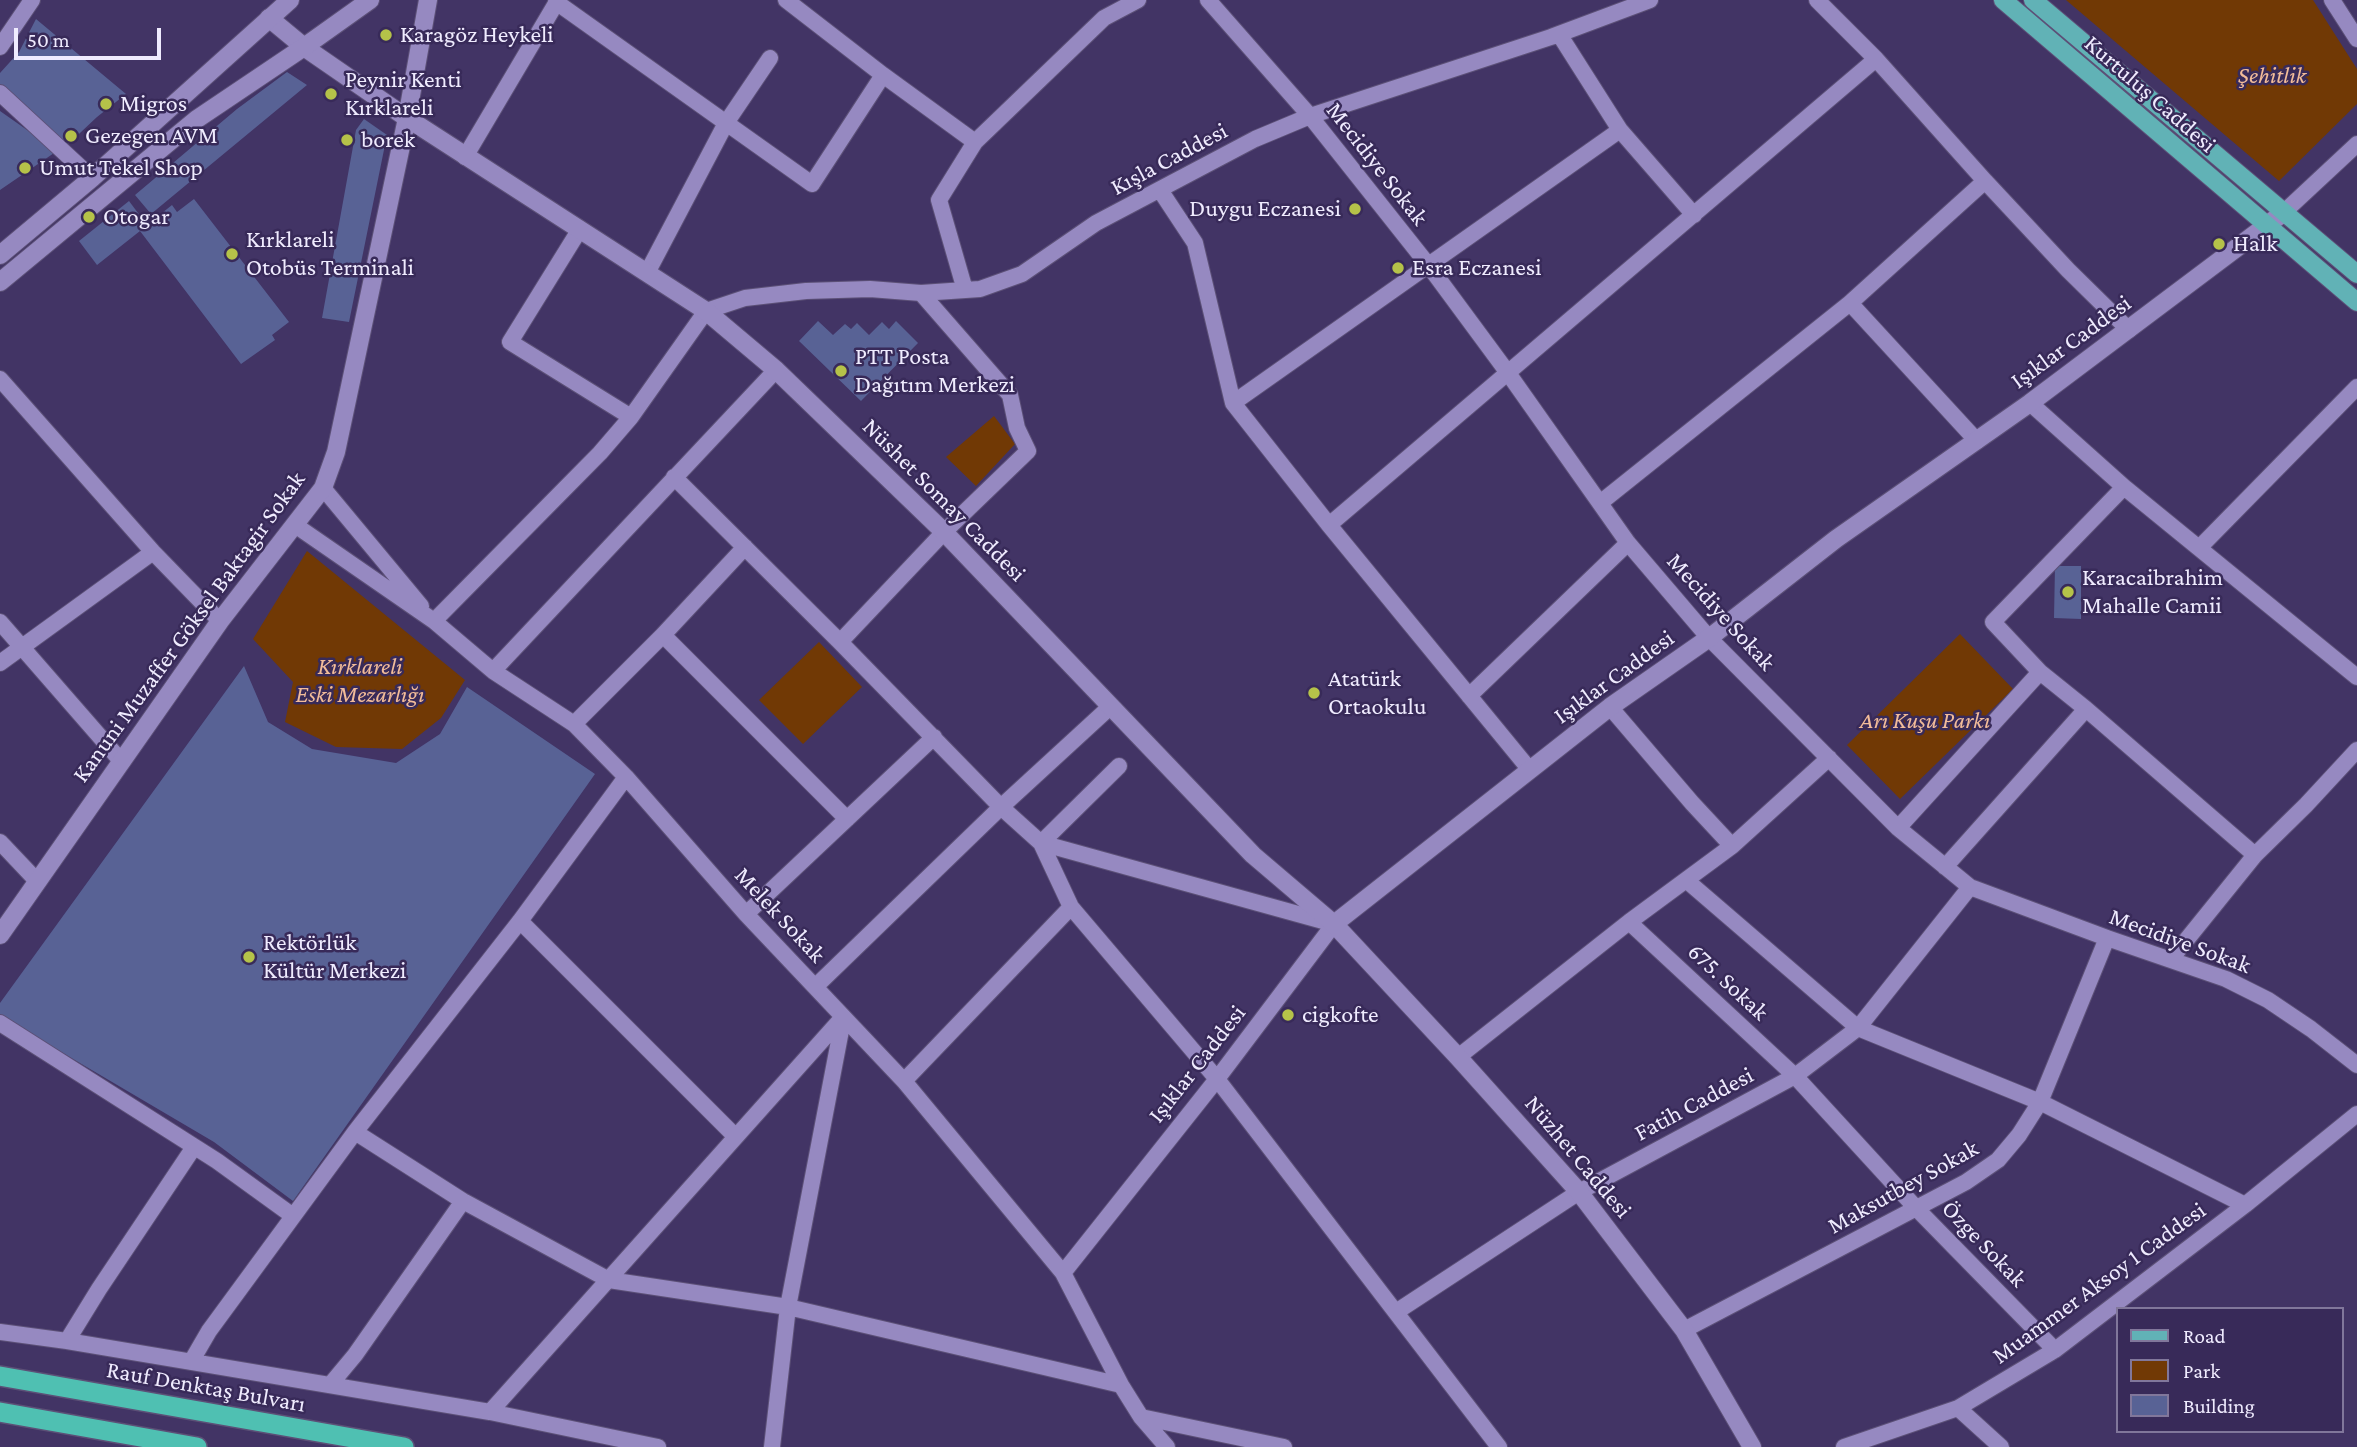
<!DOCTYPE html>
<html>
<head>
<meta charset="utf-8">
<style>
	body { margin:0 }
	#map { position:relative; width:2357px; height:1447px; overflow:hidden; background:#423465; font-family:"Crimson Pro",serif }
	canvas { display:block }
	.legend { position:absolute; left:2116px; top:1307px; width:228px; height:126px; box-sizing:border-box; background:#382a59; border:2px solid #81779b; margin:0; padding:9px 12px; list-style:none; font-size:21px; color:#efebfe }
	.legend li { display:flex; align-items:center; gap:14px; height:35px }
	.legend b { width:35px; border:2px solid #81779b }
	.scale { position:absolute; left:14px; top:28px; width:147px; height:32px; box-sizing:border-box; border:4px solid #efebfe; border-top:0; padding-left:9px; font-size:21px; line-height:24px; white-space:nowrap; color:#efebfe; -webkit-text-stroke:5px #382a59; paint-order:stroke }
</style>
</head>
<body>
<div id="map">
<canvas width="2357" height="1447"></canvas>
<ul class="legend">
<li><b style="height:9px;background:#61b2b6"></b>Road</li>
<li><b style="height:19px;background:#713905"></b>Park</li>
<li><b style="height:19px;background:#586295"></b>Building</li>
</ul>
<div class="scale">50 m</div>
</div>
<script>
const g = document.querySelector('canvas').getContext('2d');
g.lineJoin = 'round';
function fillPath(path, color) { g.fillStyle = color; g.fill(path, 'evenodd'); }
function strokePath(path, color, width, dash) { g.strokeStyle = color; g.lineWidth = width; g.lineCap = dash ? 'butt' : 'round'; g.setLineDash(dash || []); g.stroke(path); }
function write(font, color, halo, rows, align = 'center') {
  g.font = font + ' "Crimson Pro",serif'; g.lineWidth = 5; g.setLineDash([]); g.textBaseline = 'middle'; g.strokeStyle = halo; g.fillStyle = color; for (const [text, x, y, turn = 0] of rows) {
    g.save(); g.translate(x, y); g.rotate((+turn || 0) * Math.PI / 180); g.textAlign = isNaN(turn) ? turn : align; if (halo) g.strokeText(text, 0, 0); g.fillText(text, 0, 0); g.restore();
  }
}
fillPath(new Path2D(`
	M2066 0H2313L2357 69V104L2279 181Z
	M994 416 1015 444 976 486 946 457Z
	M307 551 465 680 441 718 402 749 336 747 285 722 293 682 253 639Z
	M1960 634 2013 689 1900 799 1847 745Z
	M819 642 862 687 803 744 759 700Z`), '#713905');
fillPath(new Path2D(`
	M36 19 126 94 97 117 64 148 0 90V73L19 52Z
	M287 72 307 85 151 214 135 195 237 109Z
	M0 111 57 151 0 190Z
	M364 119 387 135 349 322 322 318 356 130Z
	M194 199 289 322 272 335 275 340 241 364 140 231 97 265 79 241 129 201 147 225 172 205 177 212Z
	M818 321 833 335 845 324 851 329 857 323 869 335 882 322 889 329 896 321 918 343 861 401 799 341Z
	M2055 566H2081V619L2054 618Z
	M244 666 268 722 312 749 396 763 440 734 467 687 595 774 293 1201 214 1142 0 1016V1003Z`), '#586295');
const minor = new Path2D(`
	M786 0 883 75 975 142
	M1208 0 1310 116 1429 266 1508 373 1628 543 1709 638 1898 828 1970 887 2107 938 2226 979 2268 1000 2311 1029 2357 1065
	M2332 0 2357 39
	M556 2 812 184 883 75
	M1559 34 1620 130 1694 215
	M0 47 32 0
	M0 93 92 178
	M465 157 558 0
	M1985 181 2068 270 2129 330
	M1160 190 1195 243 1233 403 1329 525 1530 770
	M2283 213 2357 144
	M580 229 510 342 631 417
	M647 273 726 123 770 58
	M965 290 939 200 975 142 1104 18 1138 0
	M1850 303 1977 441
	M0 379 153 552 220 621
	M1233 403 1620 130
	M2030 403 2124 487 2357 677
	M674 477 840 642 1001 807 1041 843 1334 924 1217 1079 1063 1273
	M2124 487 1993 622 2040 672 2086 709 2255 855
	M323 488 421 606
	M1600 503 1850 303 1985 181 1876 59 1817 0
	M295 525 434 621 493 671 574 724 626 777 746 914 904 1081 1063 1273 1121 1385 1141 1417 1167 1447
	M1329 525 1876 59
	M2200 547 2357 387
	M434 621 600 453 631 417 706 311 745 298 806 291 870 289 921 293 980 289 1022 274 1096 223 1255 139 1310 116 1551 37 1650 0
	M0 622 122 762
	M663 635 847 819
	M840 642 944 532 1028 451 1017 428 1010 395 921 293
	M0 663 153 552
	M493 671 776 370
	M1469 696 1628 543
	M1610 707 1692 803 1732 846
	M574 724 663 635 745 547
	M626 777 520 921 355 1132 463 1201 609 1280 788 1307 1121 1385
	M1898 828 2040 672
	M0 842 37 881
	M1945 867 2086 709
	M1686 880 1858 1028 2040 1102 2245 1205
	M1071 907 1041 843 1119 766
	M746 914 934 737
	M520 921 735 1136
	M1629 922 1795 1076 1916 1208 2055 1350
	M2171 959 2255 855 2306 805 2357 750
	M816 986 1001 807 1111 706
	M0 1023 217 1161 293 1216
	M1458 1057 1629 922 1732 846 1829 758
	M904 1081 1071 907 1217 1079 1499 1447
	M1396 1312 1579 1192 1795 1076 1858 1028 1970 887
	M1684 1330 1966 1182 1998 1160 2019 1135 2040 1102 2107 938
	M0 1332 67 1341 490 1412 658 1447
	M67 1341 99 1289 194 1147
	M191 1362 209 1331 355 1132
	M330 1385 355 1355 463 1201
	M1958 1408 2001 1447
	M490 1412 843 1017
	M1141 1417 1284 1447
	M772 1447 788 1307 843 1020
	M1844 1447 1958 1408 2055 1350 2245 1205 2357 1114`);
const tertiary = new Path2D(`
	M269 18 304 47 407 118 706 311 776 370 944 532 1253 855 1334 924 1458 1057 1579 1192 1684 1330 1752 1447
	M1334 924 1610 707 1709 638 1836 539 2030 403 2283 213
	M0 935 220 621 323 488 336 452 407 118 428 0`);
const secondary = new Path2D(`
	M0 255 92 178 290 0
	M0 282 197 119 304 47 370 0`);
const primary = new Path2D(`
	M2003 0 2357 302
	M2033 0 2357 274`);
const trunk = new Path2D(`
	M0 1376 404 1447
	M0 1412 197 1447`);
strokePath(minor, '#5c5077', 18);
strokePath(tertiary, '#5c5077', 20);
strokePath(secondary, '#5c5077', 20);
strokePath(primary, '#5c5077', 20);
strokePath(trunk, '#5c5077', 22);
strokePath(minor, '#9689c1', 16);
strokePath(tertiary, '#9689c1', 18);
strokePath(secondary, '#9689c1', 18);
strokePath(primary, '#61b2b6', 18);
strokePath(trunk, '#4fc0b2', 19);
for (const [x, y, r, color] of [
	[386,35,7,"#b5c249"],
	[331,94,7,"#b5c249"],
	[106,104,7,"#b5c249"],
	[71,136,7,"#b5c249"],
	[347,140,7,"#b5c249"],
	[25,168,7,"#b5c249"],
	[1355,209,7,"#b5c249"],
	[89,217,7,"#b5c249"],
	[2219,244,7,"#b5c249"],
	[232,254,7,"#b5c249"],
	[1398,268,7,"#b5c249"],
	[841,371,7,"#b5c249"],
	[2068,592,7,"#b5c249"],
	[1314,693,7,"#b5c249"],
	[249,957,7,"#b5c249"],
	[1288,1015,7,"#b5c249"]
]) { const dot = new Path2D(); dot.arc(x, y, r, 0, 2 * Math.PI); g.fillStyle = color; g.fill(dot); strokePath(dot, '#382a59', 2.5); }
write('24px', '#efebfe', '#382a59', [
	["Karagöz Heykeli",400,35],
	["Peynir Kenti",345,80],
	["Kırklareli",345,108],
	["Migros",120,104],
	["Gezegen AVM",85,136],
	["borek",361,140],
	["Umut Tekel Shop",39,168],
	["Duygu Eczanesi",1341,209,"right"],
	["Otogar",103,217],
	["Kırklareli",246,240],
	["Otobüs Terminali",246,268],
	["Halk",2233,244],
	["Esra Eczanesi",1412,268],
	["PTT Posta",855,357],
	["Dağıtım Merkezi",855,385],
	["Karacaibrahim",2082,578],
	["Mahalle Camii",2082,606],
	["Atatürk",1328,679],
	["Ortaokulu",1328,707],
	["Rektörlük",263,943],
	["Kültür Merkezi",263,971],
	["cigkofte",1302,1015]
], 'left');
write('italic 24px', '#f2bc99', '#382a59', [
	["Şehitlik",2272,76],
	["Kırklareli",360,667],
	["Eski Mezarlığı",360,695],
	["Arı Kuşu Parkı",1925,721]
]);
write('24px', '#efebfe', '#382a59', [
	["Kurtuluş Caddesi",2150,94,41],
	["Kışla Caddesi",1169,159,-28],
	["Mecidiye Sokak",1377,164,52],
	["Işıklar Caddesi",2071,342,-36],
	["Nüshet Somay Caddesi",944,500,45],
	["Mecidiye Sokak",1721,612,48],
	["Kanuni Muzaffer Göksel Baktagir Sokak",189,627,-54],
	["Işıklar Caddesi",1614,677,-36],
	["Melek Sokak",780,915,47],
	["Mecidiye Sokak",2180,941,20],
	["675. Sokak",1728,982,43],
	["Işıklar Caddesi",1197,1064,-52],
	["Fatih Caddesi",1694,1104,-28],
	["Nüzhet Caddesi",1578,1157,50],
	["Maksutbey Sokak",1903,1187,-29],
	["Özge Sokak",1984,1244,46],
	["Muammer Aksoy 1 Caddesi",2099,1283,-36],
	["Rauf Denktaş Bulvarı",206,1387,10]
]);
</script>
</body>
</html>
